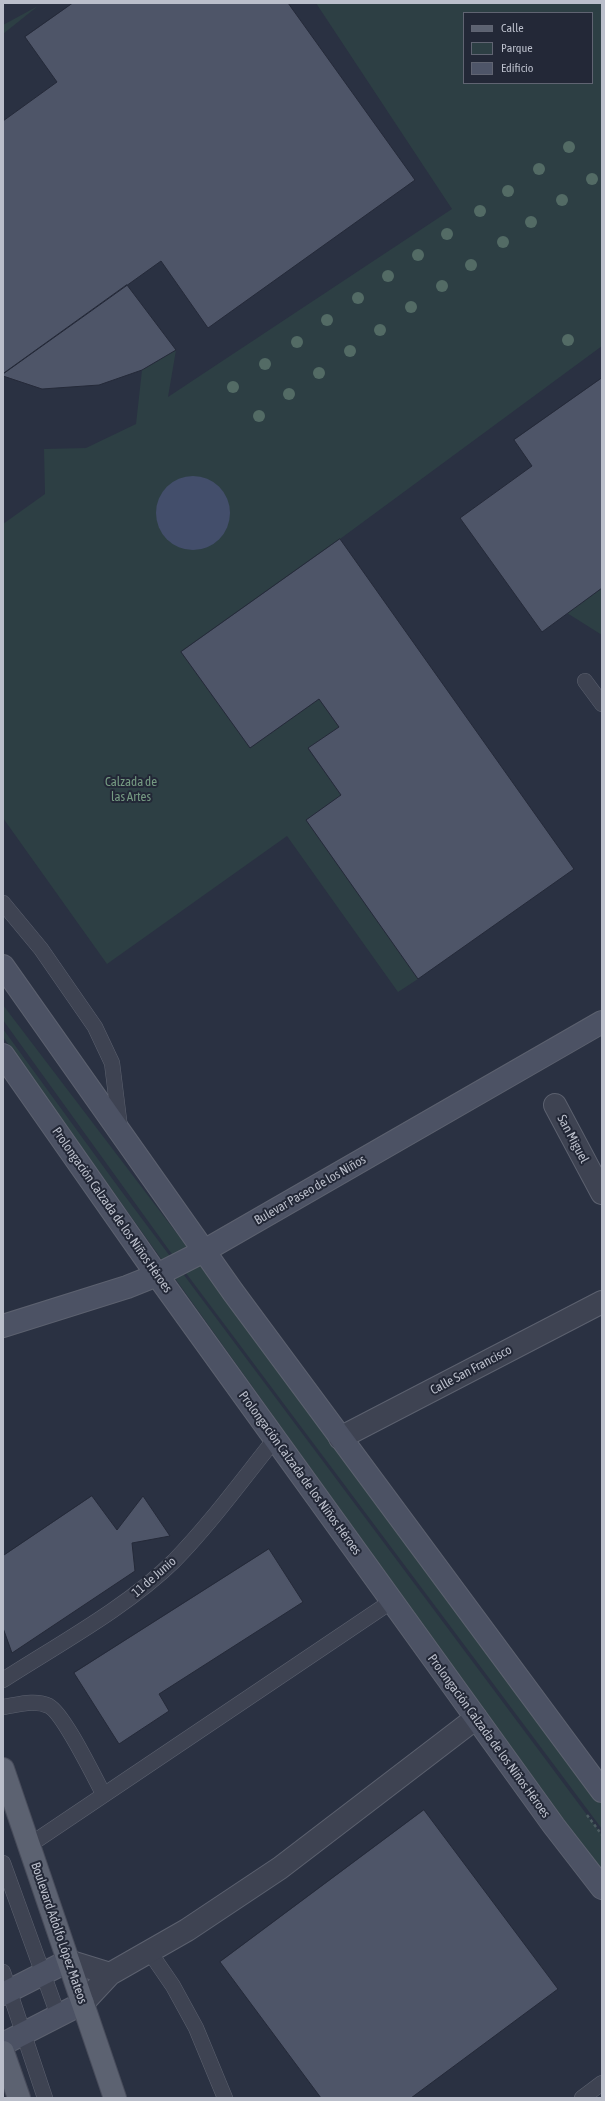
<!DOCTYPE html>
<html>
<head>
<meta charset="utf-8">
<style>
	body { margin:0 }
	#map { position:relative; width:605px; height:2101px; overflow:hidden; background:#2a3142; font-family:"Asap Condensed",sans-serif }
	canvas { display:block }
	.frame { position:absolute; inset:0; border:4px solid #bbbfcb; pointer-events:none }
	.legend { position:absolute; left:463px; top:12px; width:130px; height:72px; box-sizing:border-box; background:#232837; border:1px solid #606472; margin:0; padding:5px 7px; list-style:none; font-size:12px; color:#bbbfcb }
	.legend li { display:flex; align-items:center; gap:8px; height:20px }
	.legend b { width:20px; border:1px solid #606472 }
</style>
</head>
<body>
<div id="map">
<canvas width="605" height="2101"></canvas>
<div class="frame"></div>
<ul class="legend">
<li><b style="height:5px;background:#5c6271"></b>Calle</li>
<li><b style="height:11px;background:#2d3f44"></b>Parque</li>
<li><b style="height:11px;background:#4e5568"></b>Edificio</li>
</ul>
</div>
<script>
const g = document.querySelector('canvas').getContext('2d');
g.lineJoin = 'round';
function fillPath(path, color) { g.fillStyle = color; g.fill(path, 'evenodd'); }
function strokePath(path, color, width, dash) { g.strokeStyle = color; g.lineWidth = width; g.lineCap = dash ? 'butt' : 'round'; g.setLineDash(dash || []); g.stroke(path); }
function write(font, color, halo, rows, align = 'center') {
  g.font = font + ' "Asap Condensed",sans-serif'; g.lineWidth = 4; g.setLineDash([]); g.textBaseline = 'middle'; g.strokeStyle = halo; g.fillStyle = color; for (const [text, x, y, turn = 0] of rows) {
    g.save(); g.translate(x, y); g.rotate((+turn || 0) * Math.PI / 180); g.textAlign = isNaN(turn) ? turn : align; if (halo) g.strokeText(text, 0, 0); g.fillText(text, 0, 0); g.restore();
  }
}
fillPath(new Path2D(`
	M316 3H602V346L340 539 181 652 250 748 319 699 339 727 308 749 341 795 306 820 418 979 398 992 287 836 107 964 3 818V524L45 494 44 449 86 448 136 424 142 370 176 350 168 397 452 209ZM464 13H592V83H464Z
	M38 6 3 34V25Z
	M602 588V635L567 613Z
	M3 1005 602 1792V1829L174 1257 3 1020Z
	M3 1029 119 1188 602 1835V1877L3 1037Z`), '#2d3f44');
fillPath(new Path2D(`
	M156 513a37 37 0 1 1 74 0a37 37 0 1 1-74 0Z`), '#434e6b');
const building = new Path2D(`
	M73 3H288L415 180 208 328 161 261 3 374V121L57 82 25 37Z
	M127 285 176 350 142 370 99 385 42 389 3 376V374Z
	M602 378V588L542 632 460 518 532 466 514 440Z
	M340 539 574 869 418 979 306 820 341 795 308 748 339 727 319 699 250 748 181 652Z
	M92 1496 117 1530 143 1496 170 1536 132 1543 135 1571 12 1653 3 1628V1556Z
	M269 1549 303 1602 159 1694 169 1711 119 1744 74 1673Z
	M424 1810 558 1989 411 2098H321L220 1962Z`);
fillPath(building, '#4e5568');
strokePath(building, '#252a39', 1);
const lane = new Path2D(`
	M585 681 602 704
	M3 903 41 949 95 1027 112 1063 120 1128
	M3 1680C59 1644 127 1607 174 1561 211 1523 242 1480 275 1439
	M3 1707C17 1705 35 1699 49 1706 64 1714 94 1777 104 1795
	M28 1846 392 1601
	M3 1863 58 2015
	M149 1951 173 1986 196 2028 225 2098
	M3 1972 45 2098
	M582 2098 602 2083`);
const street = new Path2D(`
	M555 1105 602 1193
	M340 1438 602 1302
	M68 1961 110 1974
	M83 2003 110 1974 187 1930 280 1868 476 1718`);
const secondary = new Path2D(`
	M3 966 233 1292 602 1791
	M3 1055 157 1275 554 1826 602 1888
	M3 1326 127 1287 157 1275 204 1251 602 1022
	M3 1994 68 1961
	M3 2044 83 2003`);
const primary = new Path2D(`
	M3 1769 115 2098
	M3 2052 19 2098`);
strokePath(lane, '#5c616f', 16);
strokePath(street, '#5c616f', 24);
strokePath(secondary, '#5c616f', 24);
strokePath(primary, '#484c5b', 24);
strokePath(new Path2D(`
	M587 1815 602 1835`), '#4c5c61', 2.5, [3, 3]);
strokePath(lane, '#3e4352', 15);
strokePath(street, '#3e4352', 22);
strokePath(secondary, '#4c5264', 22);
strokePath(primary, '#5c6271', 22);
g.fillStyle = '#536b65';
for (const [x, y] of [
	[569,147],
	[539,169],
	[592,179],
	[508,191],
	[562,200],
	[480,211],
	[531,222],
	[447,234],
	[503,242],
	[418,255],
	[471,265],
	[388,276],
	[442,286],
	[358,298],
	[411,307],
	[327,320],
	[380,330],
	[568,340],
	[297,342],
	[350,351],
	[265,364],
	[319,373],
	[233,387],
	[289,394],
	[259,416]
]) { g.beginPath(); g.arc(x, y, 6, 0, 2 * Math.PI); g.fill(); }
write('13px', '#759a82', '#232837', [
	["Calzada de",131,782],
	["las Artes",131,797]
]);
write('13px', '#bbbfcb', '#232837', [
	["San Miguel",573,1139,62],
	["Bulevar Paseo de los Niños",310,1190,-30],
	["Prolongación Calzada de los Niños Héroes",112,1210,55],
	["Calle San Francisco",471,1370,-28],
	["Prolongación Calzada de los Niños Héroes",300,1473,54],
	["11 de Junio",154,1577,-41],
	["Prolongación Calzada de los Niños Héroes",489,1736,54],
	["Boulevard Adolfo López Mateos",59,1933,71]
]);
</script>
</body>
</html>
